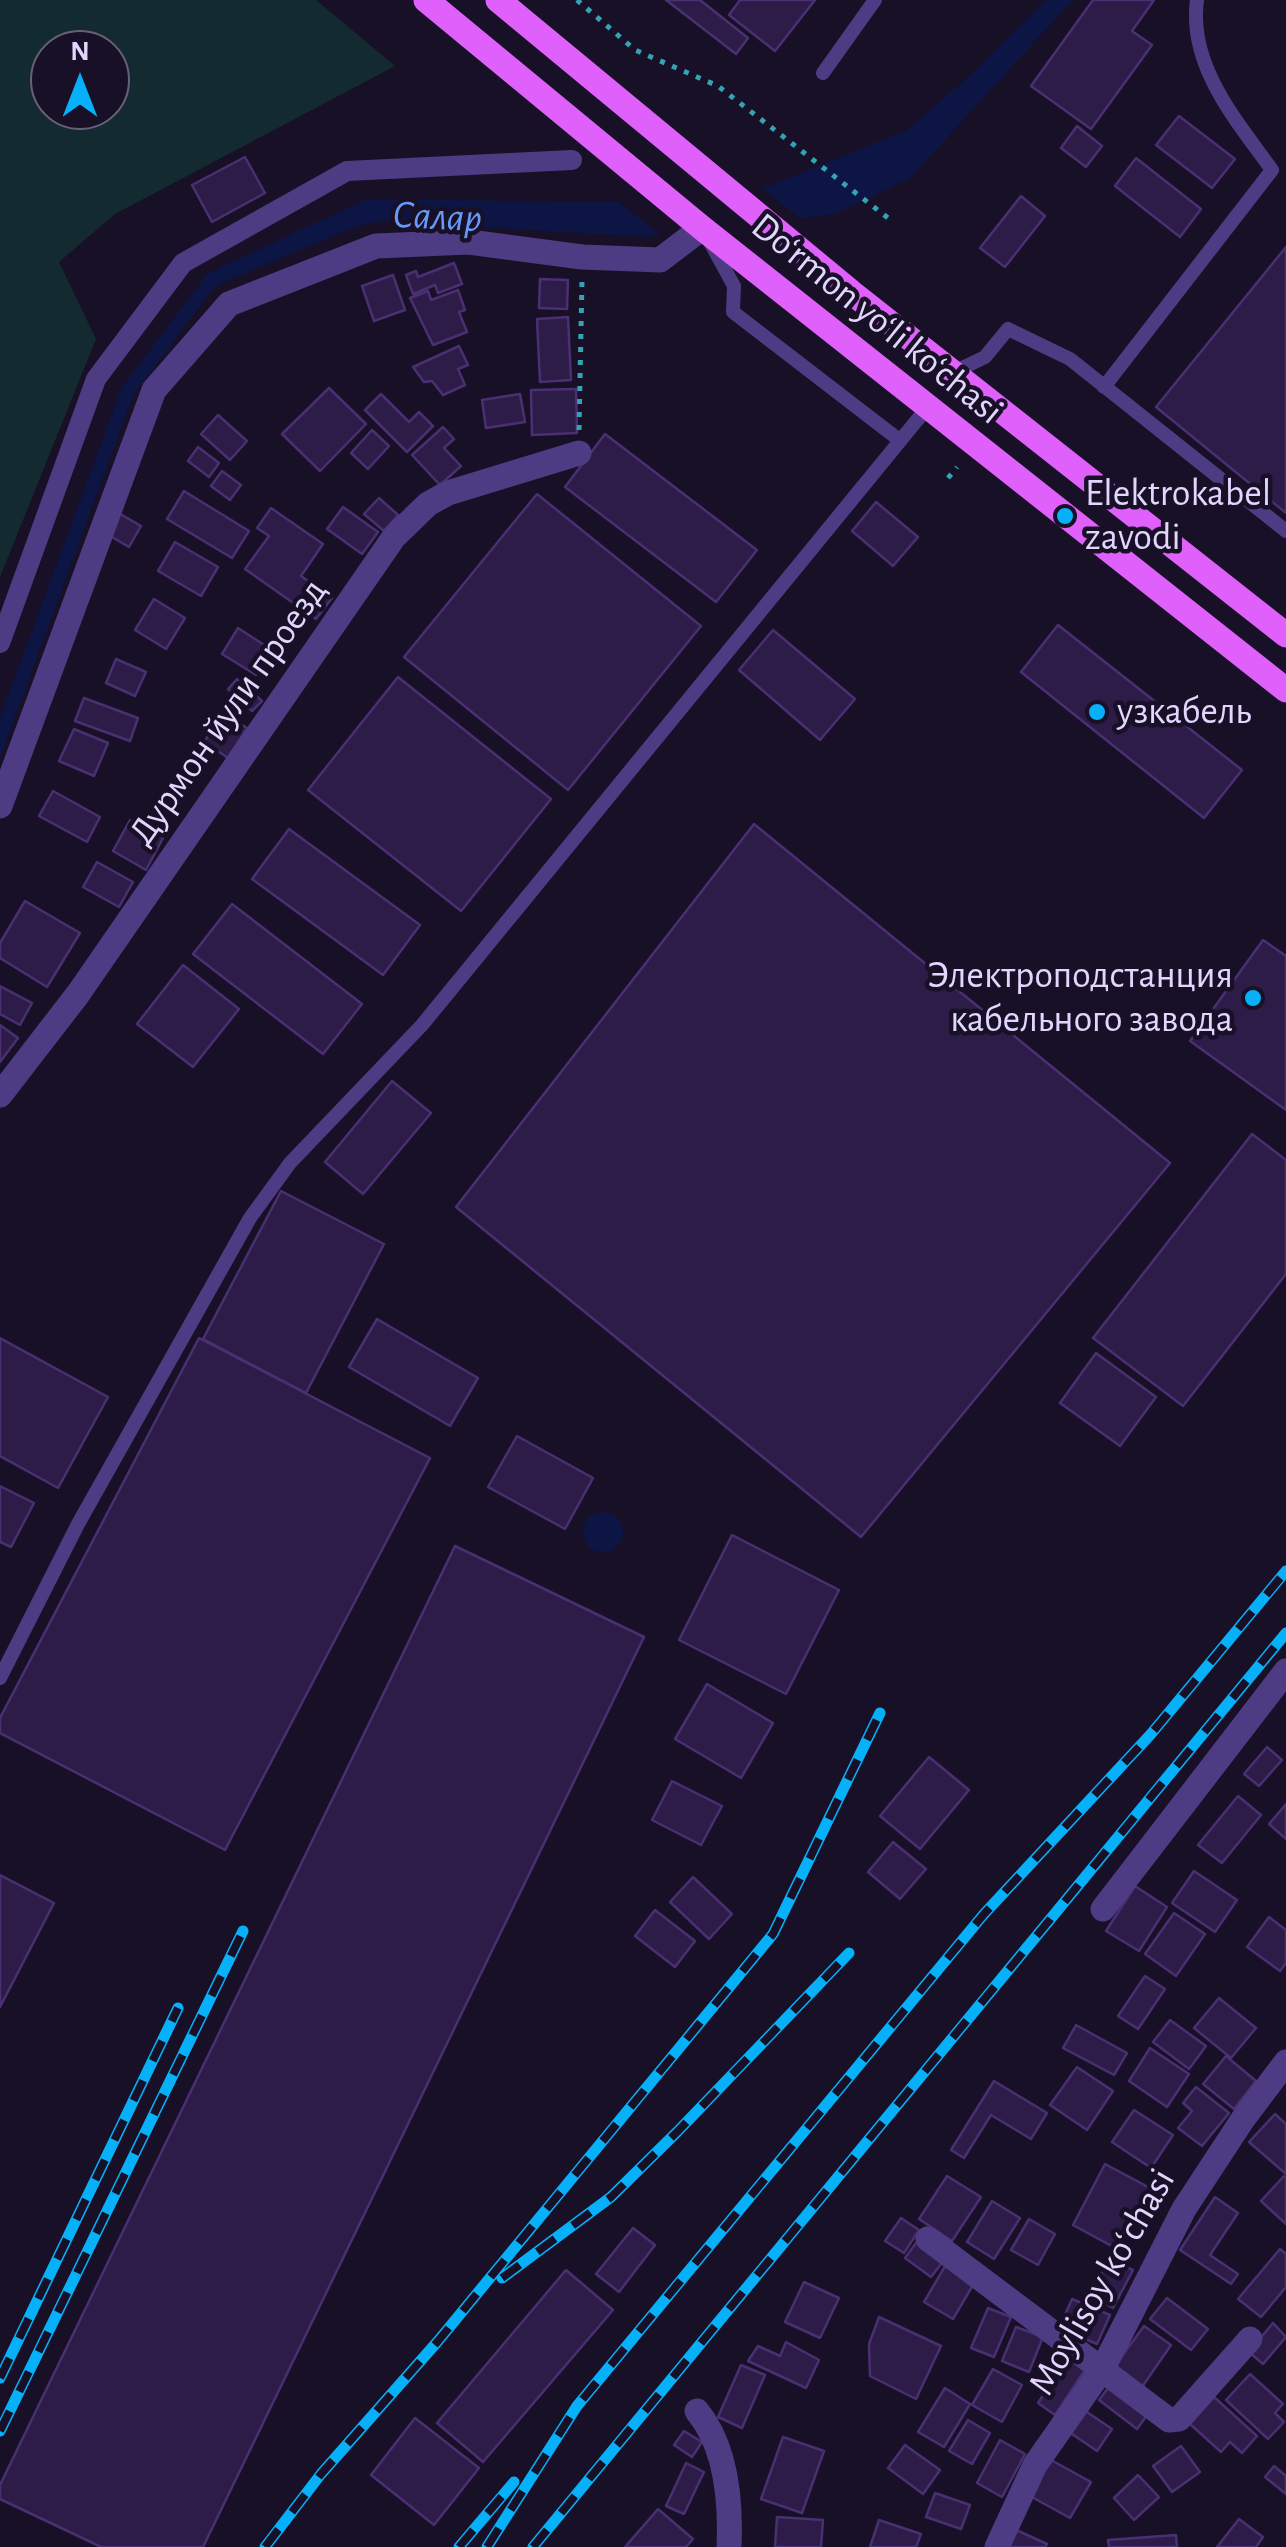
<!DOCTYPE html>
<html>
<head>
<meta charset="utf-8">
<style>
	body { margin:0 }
	#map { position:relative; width:1286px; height:2547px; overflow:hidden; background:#181026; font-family:"Alegreya Sans",sans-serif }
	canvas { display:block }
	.north { position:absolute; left:30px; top:30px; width:100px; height:100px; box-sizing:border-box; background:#181026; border:2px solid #695f7c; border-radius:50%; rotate:0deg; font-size:28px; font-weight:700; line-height:40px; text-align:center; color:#e3d6fe }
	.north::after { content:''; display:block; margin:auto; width:35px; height:45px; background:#07b1f9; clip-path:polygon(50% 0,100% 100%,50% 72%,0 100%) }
</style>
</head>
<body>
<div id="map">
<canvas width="1286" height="2547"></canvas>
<div class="north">N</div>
</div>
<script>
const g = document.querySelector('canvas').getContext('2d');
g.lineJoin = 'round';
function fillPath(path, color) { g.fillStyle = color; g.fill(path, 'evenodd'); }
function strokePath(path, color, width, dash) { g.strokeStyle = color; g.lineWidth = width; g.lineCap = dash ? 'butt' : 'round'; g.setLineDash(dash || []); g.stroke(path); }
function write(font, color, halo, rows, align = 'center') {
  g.font = font + ' "Alegreya Sans",sans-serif'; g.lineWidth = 9; g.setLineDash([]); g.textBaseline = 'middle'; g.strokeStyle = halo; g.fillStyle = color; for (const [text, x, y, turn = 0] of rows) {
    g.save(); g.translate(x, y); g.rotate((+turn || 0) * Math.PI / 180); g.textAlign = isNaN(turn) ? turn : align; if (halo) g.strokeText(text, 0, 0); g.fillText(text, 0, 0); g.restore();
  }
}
fillPath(new Path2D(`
	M0 0H316L395 66 115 214 59 262 96 339 0 577ZM50 50H110V110H50Z`), '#132b30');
fillPath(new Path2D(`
	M1047 0H1073L909 179 835 214 645 237 381 221 355 227 226 281 212 290 133 396 0 758V718L122 387 208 273 367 199 619 202 769 186 907 130 976 70Z
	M583 1532a20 20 0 1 1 40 0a20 20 0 1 1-40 0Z`), '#0c1544');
fillPath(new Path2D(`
	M755 182 804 222 665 239 613 197Z`), '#181026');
const building = new Path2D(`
	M666 0H700L748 38 736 54Z
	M740 0H815L775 51 729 15Z
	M1093 0H1154L1132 31 1152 45 1091 129 1031 86Z
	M1179 116 1235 159 1212 188 1156 145Z
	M1077 126 1102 146 1086 167 1061 148Z
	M245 157 265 193 212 222 192 185Z
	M1136 158 1201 209 1180 237 1115 186Z
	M1021 196 1045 216 1005 267 980 248Z
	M1286 247V513L1156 407Z
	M454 263 462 284 438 293 435 285 413 294 406 275 416 271 418 277Z
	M393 275 405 310 374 321 362 286Z
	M540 279 568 280 567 309 539 308Z
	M458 290 465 310 459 312 467 332 433 345 410 298 428 291 431 300Z
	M568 317 571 380 540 382 537 319Z
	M459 346 468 365 458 369 465 385 443 395 432 381 424 382 413 367Z
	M329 388 366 424 320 471 282 434Z
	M576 389 577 433 532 435 531 390Z
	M381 394 409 422 419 412 433 426 407 452 365 410Z
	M520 394 525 422 486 428 482 400Z
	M218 415 247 441 230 460 201 434Z
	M443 427 454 439 444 448 461 466 440 485 412 455Z
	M372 430 389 446 368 469 351 453Z
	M605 434 757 550 716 602 565 487Z
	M198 447 219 463 209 477 188 461Z
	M222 471 241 485 230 500 211 486Z
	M184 491 249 531 232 558 167 519Z
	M537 494 701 626 568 790 404 657Z
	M379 498 398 515 384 531 364 514Z
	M876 502 918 537 893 566 852 531Z
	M343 507 378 532 362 554 327 529Z
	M271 508 323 544 301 576 332 598 316 619 245 569 269 536 257 528Z
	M117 512 141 526 129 547 105 533Z
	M175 542 218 567 201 596 158 571Z
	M154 599 185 618 166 649 135 630Z
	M1058 625 1242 770 1204 818 1021 672Z
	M238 628 272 650 256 675 222 654Z
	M773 630 855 699 820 740 739 670Z
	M116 659 146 672 135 696 106 683Z
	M398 677 551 799 461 911 308 790Z
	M237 679 262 701 252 711 228 689Z
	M84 698 138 718 130 741 75 721Z
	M223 713 247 728 228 758 204 742Z
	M74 729 108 743 94 776 59 761Z
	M53 791 100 817 87 842 39 816Z
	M130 820 163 838 146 870 113 851Z
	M754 824 1170 1163 861 1537 456 1207Z
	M289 829 420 925 383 975 252 879Z
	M97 862 133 882 119 907 83 887Z
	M25 901 80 933 47 987 0 958V943Z
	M232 904 362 1004 323 1054 193 954Z
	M1263 940 1286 956V1110L1190 1041Z
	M183 965 239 1009 193 1067 137 1024Z
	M0 986 32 1003 20 1025 0 1014Z
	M0 1025 18 1038 0 1062Z
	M392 1081 431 1113 363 1194 325 1162Z
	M1252 1134 1286 1160V1274L1183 1406 1093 1338Z
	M281 1191 384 1244 306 1393 203 1339Z
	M377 1319 478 1378 450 1426 349 1367Z
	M0 1338 108 1397 58 1488 0 1456Z
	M199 1338 430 1458 225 1850 0 1733V1718Z
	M1096 1353 1156 1397 1120 1446 1060 1403Z
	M517 1436 593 1478 565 1529 488 1487Z
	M0 1486 34 1503 11 1547 0 1542Z
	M732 1535 839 1590 786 1694 679 1640Z
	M455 1546 644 1637 203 2547H101L0 2499V2485Z
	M707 1684 773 1723 741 1778 675 1739Z
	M1267 1747 1282 1760 1259 1786 1244 1774Z
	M929 1757 969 1790 920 1849 880 1816Z
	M672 1781 722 1806 701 1845 652 1820Z
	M1238 1796 1261 1815 1222 1863 1198 1845Z
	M1286 1804V1839L1269 1824Z
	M893 1842 926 1869 900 1899 868 1872Z
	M1194 1871 1237 1900 1215 1932 1172 1903Z
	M0 1875 54 1903 0 2007Z
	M693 1877 732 1914 709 1939 670 1902Z
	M1135 1886 1167 1907 1139 1951 1106 1931Z
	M655 1910 695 1941 675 1967 635 1936Z
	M1174 1913 1205 1934 1176 1976 1145 1954Z
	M1269 1917 1286 1930V1963L1280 1971 1247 1947Z
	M1145 1976 1165 1989 1138 2029 1118 2016Z
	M1219 1998 1256 2028 1231 2058 1194 2028Z
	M1170 2020 1206 2046 1189 2069 1153 2042Z
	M1076 2025 1127 2053 1114 2075 1063 2048Z
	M1150 2048 1189 2074 1167 2107 1129 2081Z
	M1226 2056 1256 2081 1234 2109 1203 2084Z
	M1077 2067 1113 2091 1087 2130 1050 2105Z
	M994 2081 1047 2113 1031 2139 991 2115 964 2158 951 2150Z
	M1196 2087 1229 2113 1202 2146 1178 2128 1192 2111 1183 2103Z
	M1134 2110 1173 2135 1151 2168 1112 2142Z
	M1275 2114 1286 2124V2174L1249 2142Z
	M1105 2164 1150 2188 1117 2249 1073 2225Z
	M947 2176 981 2197 952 2241 919 2219Z
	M1284 2176 1286 2178V2224L1261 2201Z
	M1215 2197 1238 2213 1210 2255 1238 2274 1231 2284 1180 2250Z
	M992 2201 1020 2218 994 2259 967 2242Z
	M901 2218 919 2230 904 2253 885 2241Z
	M1029 2219 1055 2234 1038 2265 1011 2250Z
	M633 2228 655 2245 619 2292 596 2274Z
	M919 2239 945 2259 931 2277 905 2258Z
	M1280 2249 1286 2254V2287L1261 2317 1238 2299Z
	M1109 2259 1133 2270 1113 2308 1090 2296Z
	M947 2263 976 2280 953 2319 924 2302Z
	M566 2270 613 2310 483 2462 437 2423Z
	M804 2282 839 2298 820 2338 785 2322Z
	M1167 2298 1208 2329 1191 2350 1150 2319Z
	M1072 2299 1110 2315 1097 2344 1059 2328Z
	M988 2308 1011 2317 994 2357 971 2348Z
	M879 2317 941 2346 916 2399 870 2376 869 2344Z
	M1273 2323 1286 2337 1263 2364 1249 2352Z
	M1144 2326 1171 2345 1142 2387 1114 2367Z
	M1016 2327 1043 2337 1029 2372 1002 2361Z
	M786 2342 819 2360 806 2388 748 2361 758 2346 780 2356Z
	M1070 2355 1087 2367 1055 2415 1038 2403Z
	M741 2365 765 2375 742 2428 718 2417Z
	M993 2369 1022 2385 1002 2422 972 2405Z
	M1250 2374 1283 2404 1275 2413 1284 2422 1268 2439 1226 2400Z
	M1112 2383 1150 2411 1137 2429 1099 2400Z
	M945 2388 970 2404 944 2447 918 2432Z
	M1214 2397 1257 2436 1242 2453 1230 2442 1221 2452 1190 2424Z
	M1084 2410 1112 2429 1097 2451 1069 2432Z
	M415 2418 479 2468 434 2525 371 2475Z
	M968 2420 990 2433 972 2464 949 2451Z
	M684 2431 702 2442 692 2457 674 2445Z
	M783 2437 824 2451 802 2513 761 2499Z
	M1000 2440 1025 2454 1002 2497 977 2483Z
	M905 2445 940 2470 923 2494 888 2468Z
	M1181 2446 1200 2472 1172 2492 1153 2466Z
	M1051 2460 1091 2482 1070 2518 1030 2496Z
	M686 2463 704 2472 684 2514 666 2506Z
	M1274 2466 1286 2476V2494L1265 2477Z
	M1138 2475 1159 2497 1134 2520 1114 2498Z
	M935 2493 970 2505 961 2529 926 2517Z
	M658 2509 693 2539 686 2547H625Z
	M777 2517 823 2520 821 2547H775Z
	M1239 2519 1263 2537 1256 2547H1217Z
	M879 2520 921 2534 916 2547H870Z
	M1014 2529 1047 2544 1045 2547H1006Z
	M1176 2535 1177 2547H1109L1108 2540Z`);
fillPath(building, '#2d1c47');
strokePath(building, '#4a2f72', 2.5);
strokePath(new Path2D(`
	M577 0 635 50 718 86 888 218
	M579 430 582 281
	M948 478 957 467`), '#33a3b5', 5, [5, 8]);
strokePath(new Path2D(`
	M823 73 875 0
	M710 242 734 286 733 312 898 439
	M952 373 985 357 1008 329 1070 359 1286 531
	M1104 387 1272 170C1237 121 1188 66 1197 0
	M0 1678 78 1524 250 1218 290 1163 422 1025 927 408`), '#4d3c84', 14);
strokePath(new Path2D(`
	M0 643 96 379 183 263 347 171 572 160`), '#4d3c84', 20);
strokePath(new Path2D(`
	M0 806 154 390 229 304 376 246 469 242 582 257 660 260 702 228
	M0 1095 78 994 394 537 428 504 448 493 579 453
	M1103 1909 1286 1671
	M928 2239 1169 2420 1179 2419 1250 2339
	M697 2411C727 2447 731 2501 729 2547
	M997 2547 1035 2465 1103 2368 1184 2209 1243 2119 1286 2062`), '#4d3c84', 25);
strokePath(new Path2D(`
	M426 0 702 228 1286 690
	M498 0 851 292 1286 635`), '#e060fb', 25);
const rail = new Path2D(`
	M502 2278 611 2197 677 2132 849 1953
	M0 2378 178 2008
	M0 2431 243 1931
	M265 2547 321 2474 438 2341 773 1934 880 1713
	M459 2547 514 2482
	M487 2547 577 2406 984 1914 1151 1734 1286 1571
	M533 2547 1286 1633`);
strokePath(rail, '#07b1f9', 11);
strokePath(rail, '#181026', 8, [22]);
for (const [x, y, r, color] of [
	[1065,516,10,"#07b1f9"],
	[1097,712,10,"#07b1f9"],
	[1253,998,10,"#07b1f9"]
]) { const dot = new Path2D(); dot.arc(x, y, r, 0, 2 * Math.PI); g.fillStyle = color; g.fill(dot); strokePath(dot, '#181026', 4); }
write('38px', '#e3d6fe', '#181026', [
	["Do‘rmon yo‘li ko‘chasi",877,319,39],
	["Дурмон йули проезд",228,712,-55],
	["Moylisoy koʻchasi",1102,2282,-60]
]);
write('38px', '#e3d6fe', '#181026', [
	["Elektrokabel",1085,494],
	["zavodi",1085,538],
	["узкабель",1117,712],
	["Электроподстанция",1233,976,"right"],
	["кабельного завода",1233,1020,"right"]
], 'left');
write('italic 40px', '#6799fb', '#181026', [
	["Салар",437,217,3]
]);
</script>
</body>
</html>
